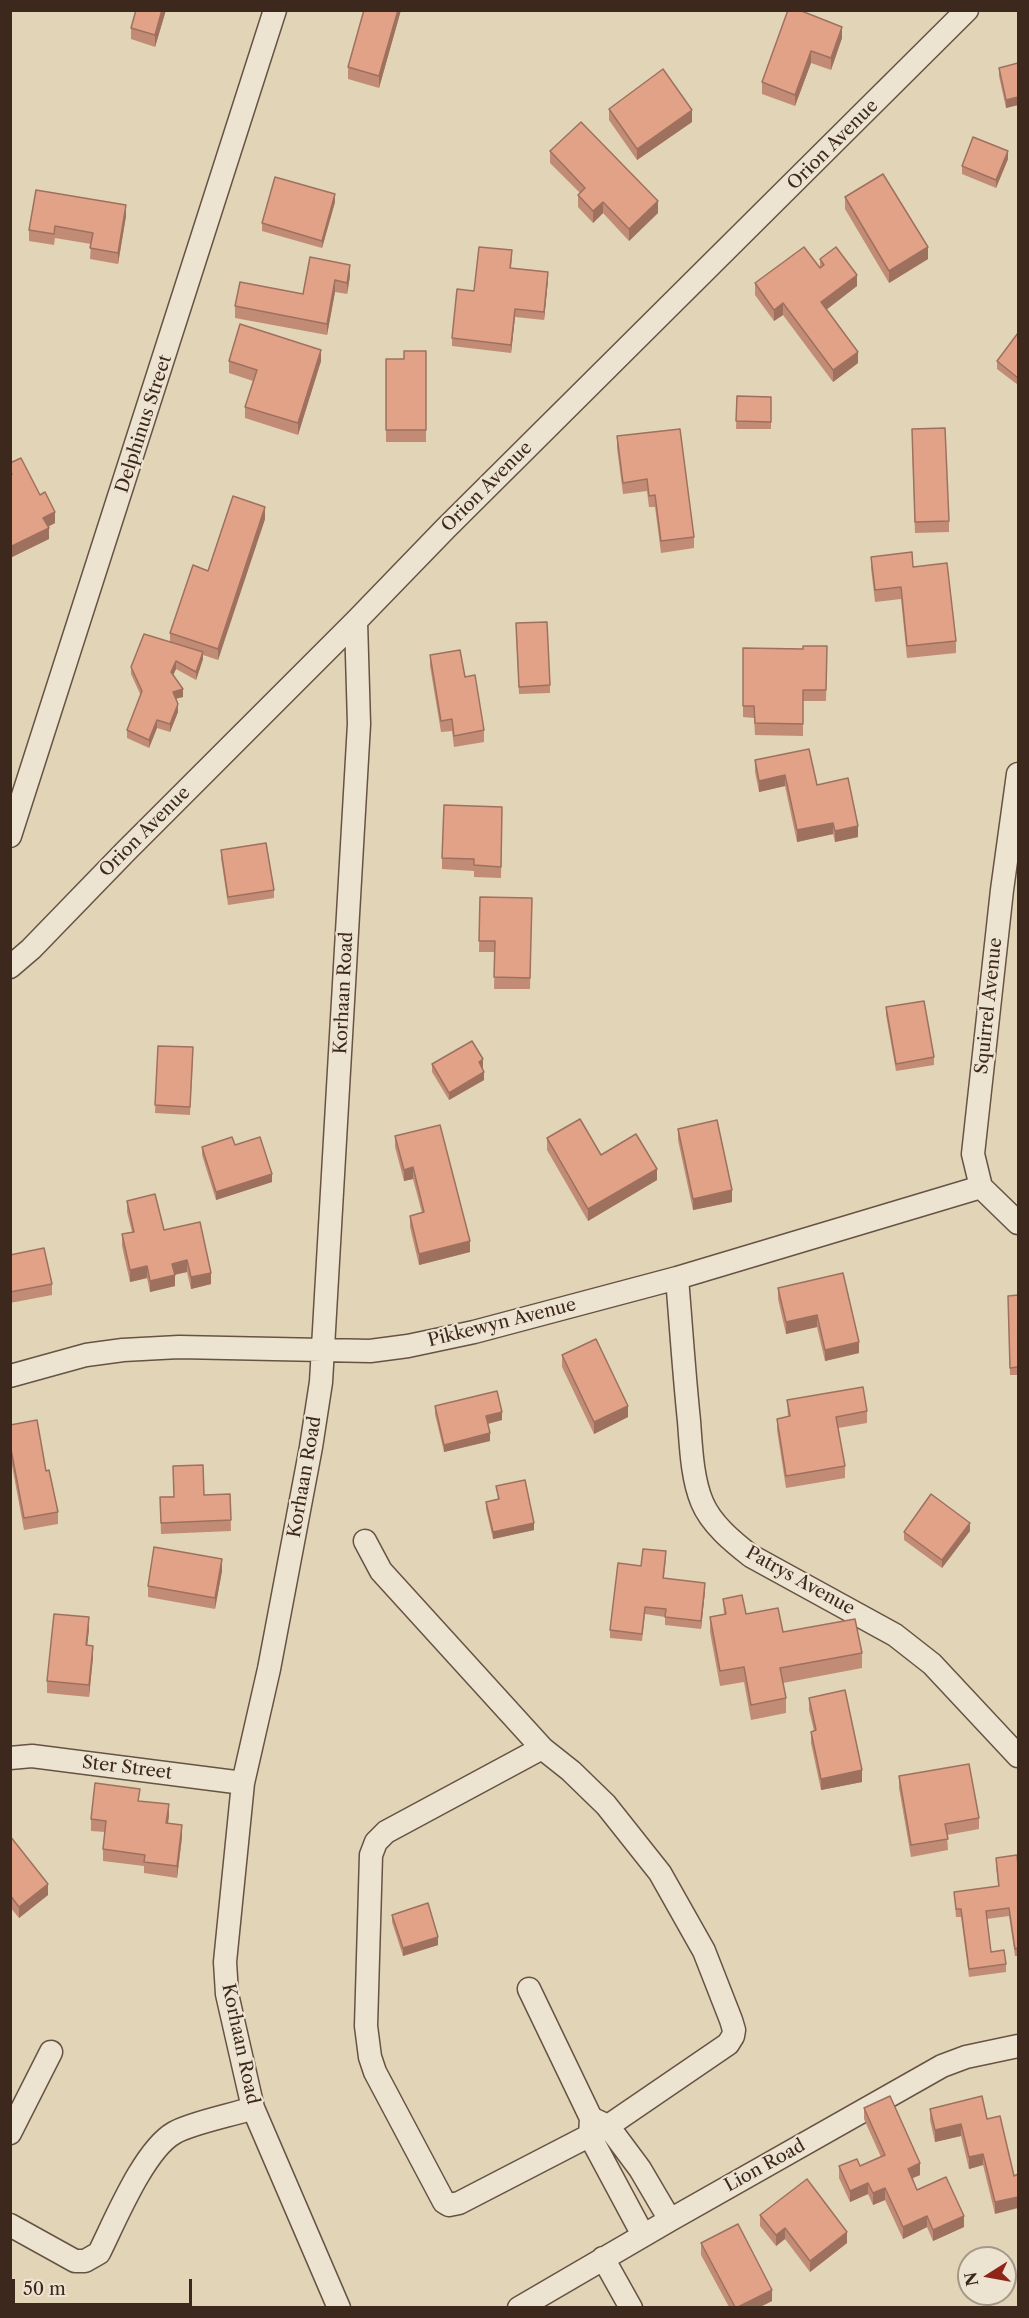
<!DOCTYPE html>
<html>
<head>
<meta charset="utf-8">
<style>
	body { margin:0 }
	#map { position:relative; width:1029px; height:2318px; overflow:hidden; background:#e2d4b7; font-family:"Libre Caslon Text",serif }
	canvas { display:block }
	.frame { position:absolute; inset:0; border:12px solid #3d281d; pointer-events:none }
	.north { position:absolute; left:957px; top:2246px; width:60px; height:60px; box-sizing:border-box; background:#ece3d0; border:2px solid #a69888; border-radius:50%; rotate:259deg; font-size:16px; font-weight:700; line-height:24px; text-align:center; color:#3d281d }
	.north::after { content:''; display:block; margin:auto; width:21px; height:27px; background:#8f2418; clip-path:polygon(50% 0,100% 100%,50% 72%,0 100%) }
	.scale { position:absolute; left:12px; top:2279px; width:180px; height:27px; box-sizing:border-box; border:3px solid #3d281d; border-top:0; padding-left:8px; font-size:18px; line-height:21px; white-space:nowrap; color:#3d281d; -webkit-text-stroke:4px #ece3d0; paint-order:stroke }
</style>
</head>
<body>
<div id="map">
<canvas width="1029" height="2318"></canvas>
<div class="frame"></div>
<div class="north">N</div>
<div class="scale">50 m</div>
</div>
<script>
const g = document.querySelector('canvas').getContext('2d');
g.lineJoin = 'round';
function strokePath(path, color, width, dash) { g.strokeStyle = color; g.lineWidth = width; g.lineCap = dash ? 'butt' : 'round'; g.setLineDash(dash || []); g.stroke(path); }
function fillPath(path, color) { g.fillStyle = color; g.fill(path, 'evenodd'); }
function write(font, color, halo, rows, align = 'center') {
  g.font = font + ' "Libre Caslon Text",serif'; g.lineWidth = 4.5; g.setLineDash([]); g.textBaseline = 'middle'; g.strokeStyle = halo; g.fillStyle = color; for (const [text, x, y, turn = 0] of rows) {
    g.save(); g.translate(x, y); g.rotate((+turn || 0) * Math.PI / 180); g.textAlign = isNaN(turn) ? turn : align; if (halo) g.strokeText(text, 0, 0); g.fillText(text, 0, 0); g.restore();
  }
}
const street = new Path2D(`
	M1018 774 1002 890 973 1154 981 1187 1018 1223
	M10 836 275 10
	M10 967 31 949 126 851 356 621 446 528 967 10
	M677 1278C681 1326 684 1373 689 1421 691 1447 692 1478 702 1502 711 1524 733 1542 751 1556L895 1635 932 1664 1018 1756
	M10 1376 86 1355 123 1350 179 1347 370 1351 408 1346 474 1332 677 1278 981 1187
	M365 1541 381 1571 542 1748 386 1832 376 1842 371 1855 366 2026 370 2057 375 2072 444 2202 449 2205 459 2203 608 2126 728 2044 733 2036 734 2030 731 2020 704 1951 660 1873 606 1805 571 1771 542 1748
	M10 1758 32 1756 243 1783
	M529 1989 591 2118 590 2136 643 2235
	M595 2120 608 2126 640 2169 670 2220
	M10 2133 51 2052
	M10 2225 75 2261H85L99 2253C115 2221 144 2150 174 2133 191 2123 233 2115 253 2108
	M603 2258 631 2308
	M339 2308 253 2108 227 1994 225 1962 243 1783 269 1669 311 1447 321 1382 359 724 356 621
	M519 2308 670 2220 942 2066 966 2057 1018 2046`);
strokePath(street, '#665344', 25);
strokePath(street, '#ece3d0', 22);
fillPath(new Path2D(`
	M166 10 155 47 131 39V28Z
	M401 10 379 88 348 79V67Z
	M788 10 842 38 831 70 811 63 795 106 762 94V82Z
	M1018 63V105L1006 108 999 76V68Z
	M609 109 692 122 637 160 609 120Z
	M550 151 658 213 629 241 603 213 593 223 578 207V195L580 193 550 163Z
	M1008 159 996 188 962 174V166Z
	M845 197 928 259 889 283 845 209Z
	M335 202 322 248 262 231V223Z
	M126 216 118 264 90 259 91 244 55 238 54 245 29 241V230Z
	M310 257 350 276 347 294 335 292 327 335 235 318V306L303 294Z
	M512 258 511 268 548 280 544 320 515 317 511 353 452 346V338L474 291Z
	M820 259 857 286 826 309 858 363 833 382 783 315 774 321 755 295V283L820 268Z
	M1018 334V385L997 369V361Z
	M426 351V442H386V359H404Z
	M229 361H321L298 435 245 418V407L253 381 229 373Z
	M737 396 771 397V429H736Z
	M617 436 694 537V548L661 553 655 507H649L647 491 623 494 617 448Z
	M912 440 949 521V532L915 533Z
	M10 463 40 495 55 523 48 527 49 539 12 557 10 554Z
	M265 519 218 660 203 655V659L196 680 176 669 173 675 183 697 176 699 178 712 170 732 157 728 149 748 127 738V730L141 696 131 674V667L170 642V633L208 571Z
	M871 557 913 567 956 641V653L907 658 901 599 875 602 871 568Z
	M516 631 550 685V693L519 694Z
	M827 646 826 701H803V736L755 735 754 718 743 717V648L803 649Z
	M430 655 465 677 484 730V742L454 747 452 731 441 732 430 666Z
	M755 760 817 785 858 837 835 842 833 834 797 842 785 786 759 792 755 772Z
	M502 807 501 878 474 877V871L442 869V858Z
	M221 850 274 890V898L228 905 221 858Z
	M480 897 532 898 530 989H494L495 952H479Z
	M886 1007 934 1057V1065L896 1071 886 1015Z
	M158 1046 193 1055 190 1115 155 1113Z
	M432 1064 483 1067 484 1080 449 1100 432 1072Z
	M678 1129 732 1202 693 1210 678 1140Z
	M395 1136 470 1252 419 1265 410 1227V1216L422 1213 413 1179 404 1181 395 1147Z
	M547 1138 657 1180 588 1221 547 1150Z
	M202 1147 272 1182 216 1200 202 1155Z
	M127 1201 164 1230 211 1284 191 1289 187 1272 175 1275V1286L150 1292 147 1278 130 1282 122 1246V1234L132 1232 127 1212Z
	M10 1255 52 1284V1295L10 1303Z
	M843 1273 859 1353 825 1361 817 1327 786 1334 778 1299V1288Z
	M1018 1295V1375H1010L1008 1296Z
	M562 1355 628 1417 594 1434 562 1367Z
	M787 1400 867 1411V1423L838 1428 845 1466V1478L786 1488 777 1430V1419L788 1417Z
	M435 1406 502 1420 488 1424 490 1441 444 1452 435 1414Z
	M10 1425 46 1471 58 1512V1524L24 1530 10 1455Z
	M496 1486 534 1530 493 1539 486 1509V1502L498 1499Z
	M230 1494 231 1531 161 1534 160 1497Z
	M970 1531 942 1568 904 1540V1532Z
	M666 1559 664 1578 705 1591 701 1629 665 1625V1617L645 1614 642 1641 610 1638V1630L641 1566Z
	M222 1571 215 1609 148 1597V1586Z
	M723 1599 746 1614 783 1632 862 1653V1668L783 1683 786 1698V1713L751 1720 744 1682 720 1686 710 1632V1617L724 1614Z
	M89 1629 87 1645 93 1657 89 1697 47 1693V1681Z
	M809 1698 862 1782 821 1790 811 1743V1732L814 1731 809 1710Z
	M899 1776 979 1818V1829L947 1835 948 1850 911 1857 899 1788Z
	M140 1801 169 1816 168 1823 182 1837 177 1878 144 1873V1866L103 1861V1849L105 1832 91 1831V1819Z
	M10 1836 48 1895 19 1918 10 1907Z
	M996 1858 1018 1866V1956H1015L1009 1916 987 1919 991 1952 1006 1964V1972L969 1977 961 1917H956L954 1892 998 1886 996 1866Z
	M392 1915 438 1945 403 1956 392 1922Z
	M864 2108 920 2175 913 2178 917 2190 964 2227 933 2241 927 2227 903 2239 885 2200 873 2205 868 2194 850 2202 839 2178V2166H860L881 2157 864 2119Z
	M930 2109 987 2119 1000 2116 995 2214 983 2165 969 2169 961 2136 935 2142 930 2120Z
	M760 2215 847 2243 810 2272 785 2239 776 2246 760 2226Z
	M701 2243 772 2301 760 2307H729L701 2255Z`), '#c28b75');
fillPath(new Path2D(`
	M162 10H166L155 47V35Z
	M398 10H401L379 88V76Z
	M842 27V38L831 70V58Z
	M811 51V63L795 106V95Z
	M1018 97V105L1006 108V100Z
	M692 110V122L637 160V149Z
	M1008 151V159L996 188V180Z
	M335 194V202L322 248V241Z
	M658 201V213L629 241V229Z
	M603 202V213L593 223V211Z
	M126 205V216L118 264V253Z
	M928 247V259L889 283V271Z
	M350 265V276L347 294V283Z
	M548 272V280L544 320V312Z
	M857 275V286L821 314V302Z
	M335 280V292L327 335V324Z
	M783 303V315L774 321V310Z
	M515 309V317L511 353V345Z
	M321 350V361L298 435V423Z
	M858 352V363L833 382V370Z
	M265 507V519L218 660V649Z
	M55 512V523L43 529V518Z
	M49 528V539L12 557V546Z
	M203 652V659L196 680V672Z
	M176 661V669L171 680V672Z
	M183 689V697L173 699V692Z
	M178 704V712L170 732V724Z
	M157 720V728L149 748V740Z
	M785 775V786L759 792V781Z
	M833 823V834L797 842V830Z
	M858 826V837L835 842V831Z
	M483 1059V1067L479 1069V1062Z
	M484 1072V1080L449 1100V1093Z
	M413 1167V1179L404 1181V1170Z
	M657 1169V1180L588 1221V1209Z
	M272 1174V1182L216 1200V1192Z
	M732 1190V1202L693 1210V1199Z
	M470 1241V1252L419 1265V1254Z
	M187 1260V1272L172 1275V1264Z
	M147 1266V1278L130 1282V1270Z
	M211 1273V1284L191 1289V1277Z
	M175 1275V1286L150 1292V1281Z
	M817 1315V1327L786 1334V1322Z
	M859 1342V1353L825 1361V1350Z
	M628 1406V1417L594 1434V1422Z
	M502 1412V1420L486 1424V1416Z
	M490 1433V1441L444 1452V1445Z
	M534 1523V1530L493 1539V1532Z
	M970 1523V1531L942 1568V1560Z
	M222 1559V1571L215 1609V1598Z
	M705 1583V1591L701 1629V1621Z
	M89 1617V1629L86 1657V1645Z
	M93 1646V1657L89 1697V1685Z
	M862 1770V1782L821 1790V1779Z
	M169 1804V1816L166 1835V1823Z
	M182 1825V1837L177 1878V1866Z
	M48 1884V1895L19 1918V1907Z
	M438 1937V1945L403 1956V1948Z
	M961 2124V2136L935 2142V2130Z
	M983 2154V2165L969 2169V2157Z
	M920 2163V2175L908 2180V2169Z
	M868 2183V2194L850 2202V2191Z
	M885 2188V2200L873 2205V2193Z
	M1018 2197V2208L995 2214V2202Z
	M927 2216V2227L903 2239V2227Z
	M964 2216V2227L933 2241V2230Z
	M785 2228V2239L776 2246V2235Z
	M847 2232V2243L810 2272V2261Z
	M772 2290V2301L760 2307H738Z`), '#9e715f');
const building = new Path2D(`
	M136 10H162L155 35 131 28Z
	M364 10H398L379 76 348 67Z
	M788 10H799L842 27 831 58 811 51 795 95 762 82Z
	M1018 63V97L1006 100 999 68Z
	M663 69 692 110 637 149 609 109Z
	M581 122 658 201 629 229 603 202 593 211 578 195 585 188 550 151Z
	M973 137 1008 151 996 180 962 166Z
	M883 174 928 247 889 271 845 197Z
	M275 177 335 194 322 241 262 223Z
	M36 190 126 205 118 253 90 248 93 233 55 226 54 234 29 230Z
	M479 247 512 250 510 268 548 272 544 312 515 309 511 345 452 338 457 289 474 291Z
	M804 247 820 268 824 265 820 259 836 247 857 275 821 302 858 352 833 370 783 303 774 310 755 283Z
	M310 257 350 265 347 283 335 280 327 324 235 306 240 282 303 294Z
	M240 324 321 350 298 423 245 407 257 370 229 361Z
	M1018 333V378L997 361Z
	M404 351H426V430H386V359H404Z
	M737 396 771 397V422L736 421Z
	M945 428 949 521 915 522 912 429Z
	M680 429 694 537 661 541 655 495 649 496 647 479 623 483 617 436Z
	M21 458 40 495 45 492 55 512 43 518 49 528 12 546 10 543V475L12 474 10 471V463Z
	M233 496 265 507 218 649 170 633 193 565 208 571Z
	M912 552 913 567 947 563 956 641 907 646 901 587 875 590 871 557Z
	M547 622 550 685 519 687 516 623Z
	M144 634 203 652 196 672 176 661 171 672 183 689 173 692 178 704 170 724 157 720 149 740 127 730 142 691 131 667Z
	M803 646H827L826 690H803V724L755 723 754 706H743V648L803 649Z
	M460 650 465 677 475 675 484 730 454 736 452 719 441 721 430 655Z
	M809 749 817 785 848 778 858 826 835 831 833 823 797 830 785 775 759 781 755 760Z
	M444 805 502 807 501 867 474 865V859L442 858Z
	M266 843 274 890 228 897 221 850Z
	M480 897 532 898 530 978 494 977 495 941H479Z
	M924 1001 934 1057 896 1064 886 1007Z
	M472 1041 483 1059 479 1062 484 1072 449 1093 432 1064Z
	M158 1046 193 1047 190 1107 155 1105Z
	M580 1119 601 1155 636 1134 657 1169 588 1209 547 1138Z
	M717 1120 732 1190 693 1199 678 1129Z
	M440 1125 470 1241 419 1254 410 1216 424 1212 413 1167 404 1170 395 1136Z
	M232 1137 235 1145 260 1137 272 1174 216 1192 202 1147Z
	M155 1194 164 1230 200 1222 211 1273 191 1277 187 1260 172 1264 175 1275 150 1281 147 1266 130 1270 122 1234 134 1232 127 1201Z
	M44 1248 52 1284 10 1292V1255Z
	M843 1273 859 1342 825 1350 817 1315 786 1322 778 1288Z
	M1018 1295V1367L1010 1368 1008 1296Z
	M596 1339 628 1406 594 1422 562 1355Z
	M863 1387 867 1411 836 1417 845 1466 786 1476 777 1419 790 1416 787 1400Z
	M497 1391 502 1412 486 1416 490 1433 444 1445 435 1406Z
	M37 1420 46 1471 49 1470 58 1512 24 1518 10 1444V1425Z
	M203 1465 204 1495 230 1494 231 1520 161 1523 160 1497H174L173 1466Z
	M525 1480 534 1523 493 1532 486 1502 499 1499 496 1486Z
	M931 1494 970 1523 942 1560 904 1532Z
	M154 1547 222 1559 215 1598 148 1586Z
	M643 1549 666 1551 663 1578 705 1583 701 1621 665 1617 666 1609 645 1607 642 1634 610 1630 618 1563 641 1566Z
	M742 1595 746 1614 778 1608 783 1632 855 1619 862 1653 780 1668 786 1698 751 1705 744 1667 720 1671 710 1617 726 1614 723 1599Z
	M54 1614 89 1617 86 1645 93 1646 89 1685 47 1681Z
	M845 1690 862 1770 821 1779 811 1732 816 1730 809 1698Z
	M969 1764 979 1818 945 1824 948 1839 911 1845 899 1776Z
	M95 1783 140 1789 138 1801 169 1804 166 1823 182 1825 177 1866 144 1862 145 1855 103 1849 106 1821 91 1819Z
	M10 1836 48 1884 19 1907 10 1895Z
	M1017 1855 1018 1866V1948L1015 1949 1009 1908 986 1911 991 1952 1004 1950 1006 1964 969 1969 961 1909H956L954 1892 999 1886 996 1858Z
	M428 1903 438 1937 403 1948 392 1915Z
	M890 2096 920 2163 908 2169 917 2190 946 2177 964 2216 933 2230 927 2216 903 2227 885 2188 873 2193 868 2183 850 2191 839 2166 857 2159 860 2166 885 2155 864 2108Z
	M982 2096 987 2119 1000 2116 1014 2176 1018 2174V2197L995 2202 983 2154 969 2157 961 2124 935 2130 930 2109Z
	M807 2179 847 2232 810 2261 785 2228 776 2235 760 2215Z
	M738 2224 772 2290 738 2307H735L701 2243Z`);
fillPath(building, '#e2a288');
strokePath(building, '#9e715f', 1.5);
write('18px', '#3d281d', '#ece3d0', [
	["Orion Avenue",833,145,-45],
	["Delphinus Street",144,424,-72],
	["Orion Avenue",487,487,-45],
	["Orion Avenue",145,832,-45],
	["Korhaan Road",344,993,-87],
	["Squirrel Avenue",989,1006,-84],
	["Pikkewyn Avenue",502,1323,-14],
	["Korhaan Road",305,1477,-80],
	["Patrys Avenue",800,1581,29],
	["Ster Street",127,1768,7],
	["Korhaan Road",240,2044,78],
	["Lion Road",765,2166,-29]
]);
</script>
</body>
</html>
